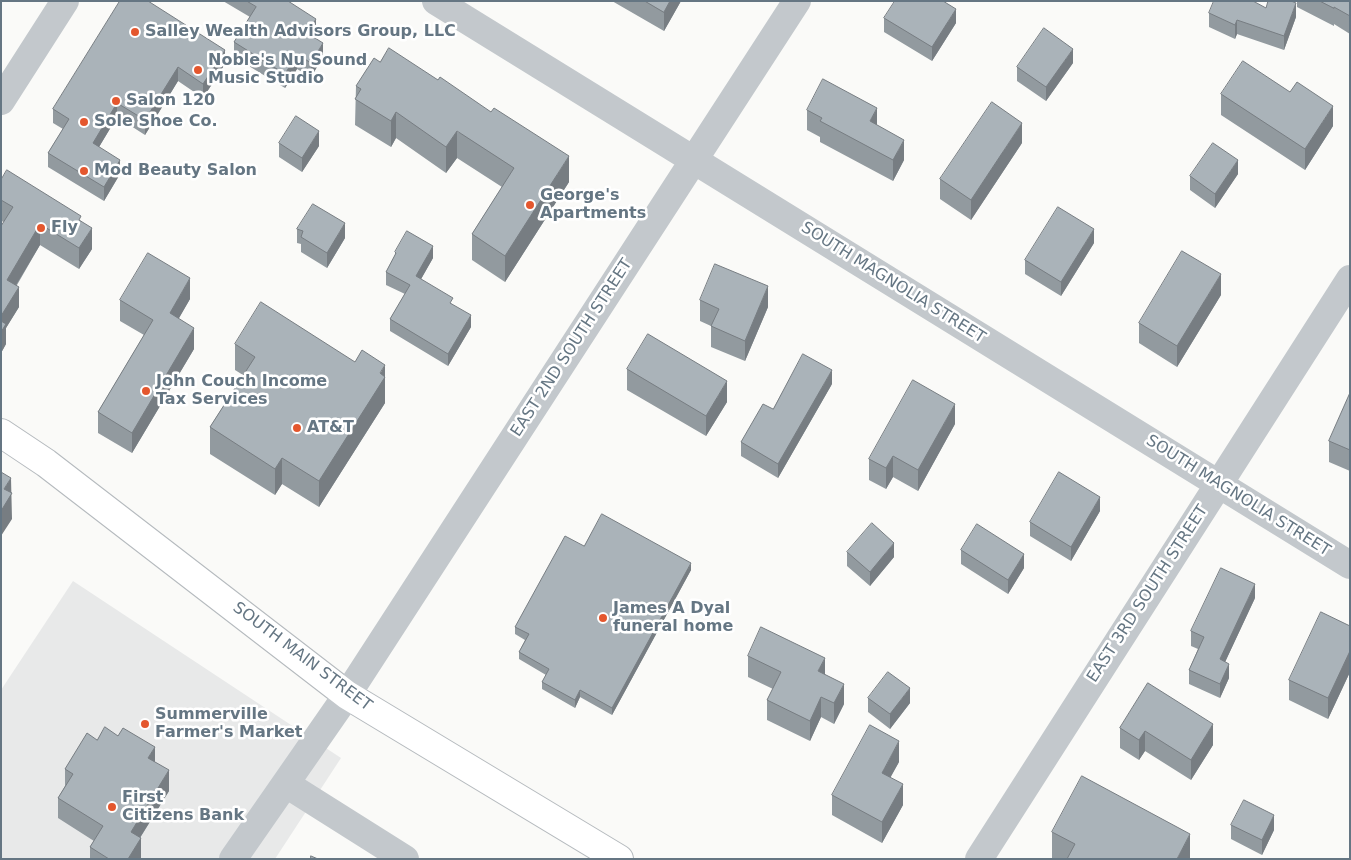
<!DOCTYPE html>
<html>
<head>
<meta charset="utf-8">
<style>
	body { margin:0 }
	#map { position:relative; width:1351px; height:860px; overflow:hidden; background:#fafaf8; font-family:"DejaVu Sans",sans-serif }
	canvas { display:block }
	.frame { position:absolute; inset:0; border:2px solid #657683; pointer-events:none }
</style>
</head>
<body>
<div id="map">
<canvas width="1351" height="860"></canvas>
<div class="frame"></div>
</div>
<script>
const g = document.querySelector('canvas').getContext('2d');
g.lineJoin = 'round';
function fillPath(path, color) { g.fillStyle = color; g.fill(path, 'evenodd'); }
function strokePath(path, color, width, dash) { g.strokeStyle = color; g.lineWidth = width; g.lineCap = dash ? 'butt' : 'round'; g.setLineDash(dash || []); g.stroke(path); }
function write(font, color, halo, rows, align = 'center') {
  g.font = font + ' "DejaVu Sans",sans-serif'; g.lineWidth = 5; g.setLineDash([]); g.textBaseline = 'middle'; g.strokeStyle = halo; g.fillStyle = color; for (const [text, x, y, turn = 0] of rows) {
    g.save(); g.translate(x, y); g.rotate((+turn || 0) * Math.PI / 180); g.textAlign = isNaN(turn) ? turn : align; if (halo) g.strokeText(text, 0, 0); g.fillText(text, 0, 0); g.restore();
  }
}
fillPath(new Path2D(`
	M73 581 341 758 275 859H1V690Z`), '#e8e9e9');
const primary = new Path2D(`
	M1 433 46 463 347 695 619 859`);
strokePath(primary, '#b5babe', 30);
strokePath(new Path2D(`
	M436 1 1350 565
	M1 101 65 1
	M286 784 405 859
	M233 859 347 695 797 1
	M979 859 1350 279`), '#c3c8cc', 28);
strokePath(primary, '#fff', 28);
fillPath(new Path2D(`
	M120 1 225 64 203 98 178 81 145 135 117 117 99 147 120 174 104 201 48 167V153L63 129 53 123V109Z
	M223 1H288L316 33 314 37 323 57 311 77 297 69 285 88 234 57V42L250 17Z
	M612 1H681L664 31Z
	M1297 1H1350V34L1334 24V26L1297 7Z
	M1266 8 1296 17 1284 50 1237 34 1235 39 1209 27V13Z
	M884 18 956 23 932 61 884 32Z
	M1073 63 1046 101 1017 81V67Z
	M356 86 569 182 505 282 472 260V234L502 187 457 158 446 173 396 138 391 147 355 125Z
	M1221 94 1333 126 1305 170 1221 115Z
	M807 110 877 125 904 160 893 181 820 142V137L807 130Z
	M279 143 319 146 302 172 279 157Z
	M1022 143 971 220 940 199V179Z
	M1238 174 1215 208 1190 190V176Z
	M1 180 81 221 92 249 79 269 40 245 17 285 19 307 6 328V344L1 353V226L4 222 1 221Z
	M297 229 345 238 327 268 301 252V244L297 243Z
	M1094 243 1061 296 1025 274V260Z
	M395 252 433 258 421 279 453 305 471 327 448 366 390 331V319L405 294 386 285V272L395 255Z
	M1221 295 1177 367 1139 343V323Z
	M190 299 178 319 194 349 132 453 98 433V412L144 335 120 321V300Z
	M700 300 768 307 745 361 711 347V326L700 321Z
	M235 344 385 403 319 507 282 484 275 495 210 454V427L243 375 235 370Z
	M627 369 727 402 706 436 627 390Z
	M832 384 778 478 741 456V442L773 409Z
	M1350 393V471L1329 462V441Z
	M955 424 918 491 893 477 886 489 869 480V459Z
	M1100 511 1071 561 1030 536V522Z
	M584 546 691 570 612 715 580 697 575 708 542 689V682L546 675 519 659V652L525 640 515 634V627Z
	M961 550 1024 568 1008 594 961 564Z
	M847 552 894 557 870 586 847 566Z
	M1255 598 1225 662 1229 678 1220 698 1189 684V670L1198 649 1191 646V631Z
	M1350 626V672L1328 719 1289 700V680Z
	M748 656 825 674 844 704 834 724 821 717 810 741 767 720V700L773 689 748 677Z
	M1148 683 1213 745 1191 780 1145 751 1139 760 1120 748V728Z
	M868 698 910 703 890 729 868 712Z
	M97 740 155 762 169 791 140 838 141 859H90V847L94 841 58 818V798L65 786V769Z
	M899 762 890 777 903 805 882 843 832 815V795Z
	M1231 825 1274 830 1262 855 1231 839Z
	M1052 832 1190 859H1053L1052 858Z`), '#929a9f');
fillPath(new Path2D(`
	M670 1H681L664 31V12Z
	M1296 3V17L1284 50V36Z
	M956 9V23L932 61V47Z
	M316 19V33L307 48V33Z
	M1237 20V34L1235 39V25Z
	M323 43V57L311 77V63Z
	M1073 49V63L1046 101V87Z
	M225 50V64L203 98V84Z
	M297 54V69L285 88V74Z
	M178 67V81L145 135V120Z
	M117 103V117L93 157V143Z
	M1333 106V126L1305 170V149Z
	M877 108V129L870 121Z
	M396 112V138L391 147V121Z
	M1022 123V143L971 220V200Z
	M319 131V146L302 172V158Z
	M457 131V158L446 173V147Z
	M904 140V160L893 181V160Z
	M569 156V182L505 282V256Z
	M120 160V174L104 201V187Z
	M1238 160V174L1215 208V194Z
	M345 223V238L327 268V253Z
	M40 224V245L7 300V280Z
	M92 228V249L79 269V248Z
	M1094 229V243L1061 296V282Z
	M433 246V258L416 288V276Z
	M1221 274V295L1177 367V346Z
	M190 278V299L170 334V313Z
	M768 286V307L745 361V341Z
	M19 287V307L6 328V344L1 353V316Z
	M471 315V327L448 366V354Z
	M194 328V349L132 453V433Z
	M385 365V403L319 507V481Z
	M832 370V384L778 478V464Z
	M727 381V402L706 436V416Z
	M955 404V424L918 491V470Z
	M893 456V477L886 489V468Z
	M282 458V484L275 495V469Z
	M11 478 12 519 1 536V511L4 489Z
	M1100 497V511L1071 561V547Z
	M894 543V557L870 586V572Z
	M1024 554V568L1008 594V580Z
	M691 563V570L612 715V708Z
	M1255 584V598L1220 673V659Z
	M1350 651V672L1328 719V698Z
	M825 658V679L818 671Z
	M1229 664V678L1220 698V684Z
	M844 684V704L834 724V703Z
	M910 688V703L890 729V714Z
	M580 690V697L575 708V700Z
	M821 697V717L810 741V721Z
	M1213 724V745L1191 780V760Z
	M1145 731V751L1139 760V740Z
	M899 741V762L882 793V773Z
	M155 747V768L148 758Z
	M169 770V791L131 852V832Z
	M903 784V805L882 843V822Z
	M1274 815V830L1262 855V840Z
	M1190 834V859H1177Z
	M141 838V859H128Z`), '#777d82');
const building = new Path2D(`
	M120 1H148L225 50 203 84 178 67 145 120 117 103 93 143 120 160 104 187 48 153 69 119 53 109Z
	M247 1H288L316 19 307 33 323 43 311 63 297 54 285 74 234 42 256 7Z
	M645 1H670L664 12Z
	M895 1H943L956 9 932 47 884 18Z
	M1214 1H1253L1266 8 1268 1H1291L1296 3 1284 36 1237 20 1235 25 1209 13Z
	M1320 1H1350V16L1334 7V8Z
	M1044 28 1073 49 1046 87 1017 67Z
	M389 48 438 80 440 77 491 112 494 108 569 156 505 256 472 234 514 168 457 131 446 147 396 112 391 121 355 99 361 89 356 86 374 58 380 62Z
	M1243 61 1290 92 1297 82 1333 106 1305 149 1221 94Z
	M823 79 877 108 870 121 904 140 893 160 820 121 822 118 807 110Z
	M992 102 1022 123 971 200 940 179Z
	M296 116 319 131 302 158 279 143Z
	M1213 143 1238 160 1215 194 1190 176Z
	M7 170 81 216 79 220 92 228 79 248 40 224 7 280 19 287 1 316V226L13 207 1 200V180Z
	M313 204 345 223 327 253 301 237 303 231 297 229Z
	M1058 207 1094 229 1061 282 1025 260Z
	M407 231 433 246 416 276 453 298 450 303 471 315 448 354 390 319 410 285 386 272 396 253 395 252Z
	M1182 251 1221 274 1177 346 1139 323Z
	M148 253 190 278 170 313 194 328 132 433 98 412 153 320 120 300Z
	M715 264 768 286 745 341 711 326 719 309 700 300Z
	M261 302 355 362 362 350 385 365 380 373 385 377 319 481 282 458 275 469 210 427 255 357 235 344Z
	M1 321 6 324 1 332Z
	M648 334 727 381 706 416 627 369Z
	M803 354 832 370 778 464 741 442 763 404 773 409Z
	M913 380 955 404 918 470 893 456 886 468 869 459Z
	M1350 393V450L1329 441Z
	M1 472 11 478 4 489 12 493 1 511Z
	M1059 472 1100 497 1071 547 1030 522Z
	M602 514 691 563 612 708 580 690 575 700 542 682 549 669 519 652 529 634 515 627 565 536 584 546Z
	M872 523 894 543 870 572 847 552Z
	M977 524 1024 554 1008 580 961 550Z
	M1221 568 1255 584 1220 659 1229 664 1220 684 1189 670 1204 637 1191 631Z
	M1321 612 1350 626V651L1328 698 1289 680Z
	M761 627 825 658 818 671 844 684 834 703 821 697 810 721 767 700 781 672 748 656Z
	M888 672 910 688 890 714 868 698Z
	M1148 683 1213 724 1191 760 1145 731 1139 740 1120 728Z
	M870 725 899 741 882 773 903 784 882 822 832 795Z
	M105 727 118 736 123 728 155 747 148 758 169 770 131 832 141 838 128 859H109L90 847 103 826 58 798 73 774 65 769 87 733 97 740Z
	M1082 776 1190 834 1177 859H1067L1075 844 1052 832Z
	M1244 800 1274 815 1262 840 1231 825Z
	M311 856 318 859H311Z`);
fillPath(building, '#aab3b9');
strokePath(building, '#777d82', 1);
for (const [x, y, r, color] of [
	[135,32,5,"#e4572e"],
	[198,70,5,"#e4572e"],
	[116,101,5,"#e4572e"],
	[84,122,5,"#e4572e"],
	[84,171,5,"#e4572e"],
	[530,205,5,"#e4572e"],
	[41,228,5,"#e4572e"],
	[146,391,5,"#e4572e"],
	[297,428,5,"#e4572e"],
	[603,618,5,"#e4572e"],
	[145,724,5,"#e4572e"],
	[112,807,5,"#e4572e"]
]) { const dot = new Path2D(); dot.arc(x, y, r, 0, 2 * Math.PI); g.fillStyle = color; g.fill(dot); strokePath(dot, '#fff', 2); }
write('bold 16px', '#657683', '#fff', [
	["Salley Wealth Advisors Group, LLC",145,32],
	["Noble's Nu Sound",208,61],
	["Music Studio",208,79],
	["Salon 120",126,101],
	["Sole Shoe Co.",94,122],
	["Mod Beauty Salon",94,171],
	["George's",540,196],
	["Apartments",540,214],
	["Fly",51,228],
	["John Couch Income",156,382],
	["Tax Services",156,400],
	["AT&T",307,428],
	["James A Dyal",613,609],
	["funeral home",613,627],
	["Summerville",155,715],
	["Farmer's Market",155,733],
	["First",122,798],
	["Citizens Bank",122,816]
], 'left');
write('16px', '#657683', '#fff', [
	["SOUTH MAGNOLIA STREET",893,283,32],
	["EAST 2ND SOUTH STREET",572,348,-57],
	["SOUTH MAGNOLIA STREET",1238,496,32],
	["EAST 3RD SOUTH STREET",1148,594,-57],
	["SOUTH MAIN STREET",302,657,37]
]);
</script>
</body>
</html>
